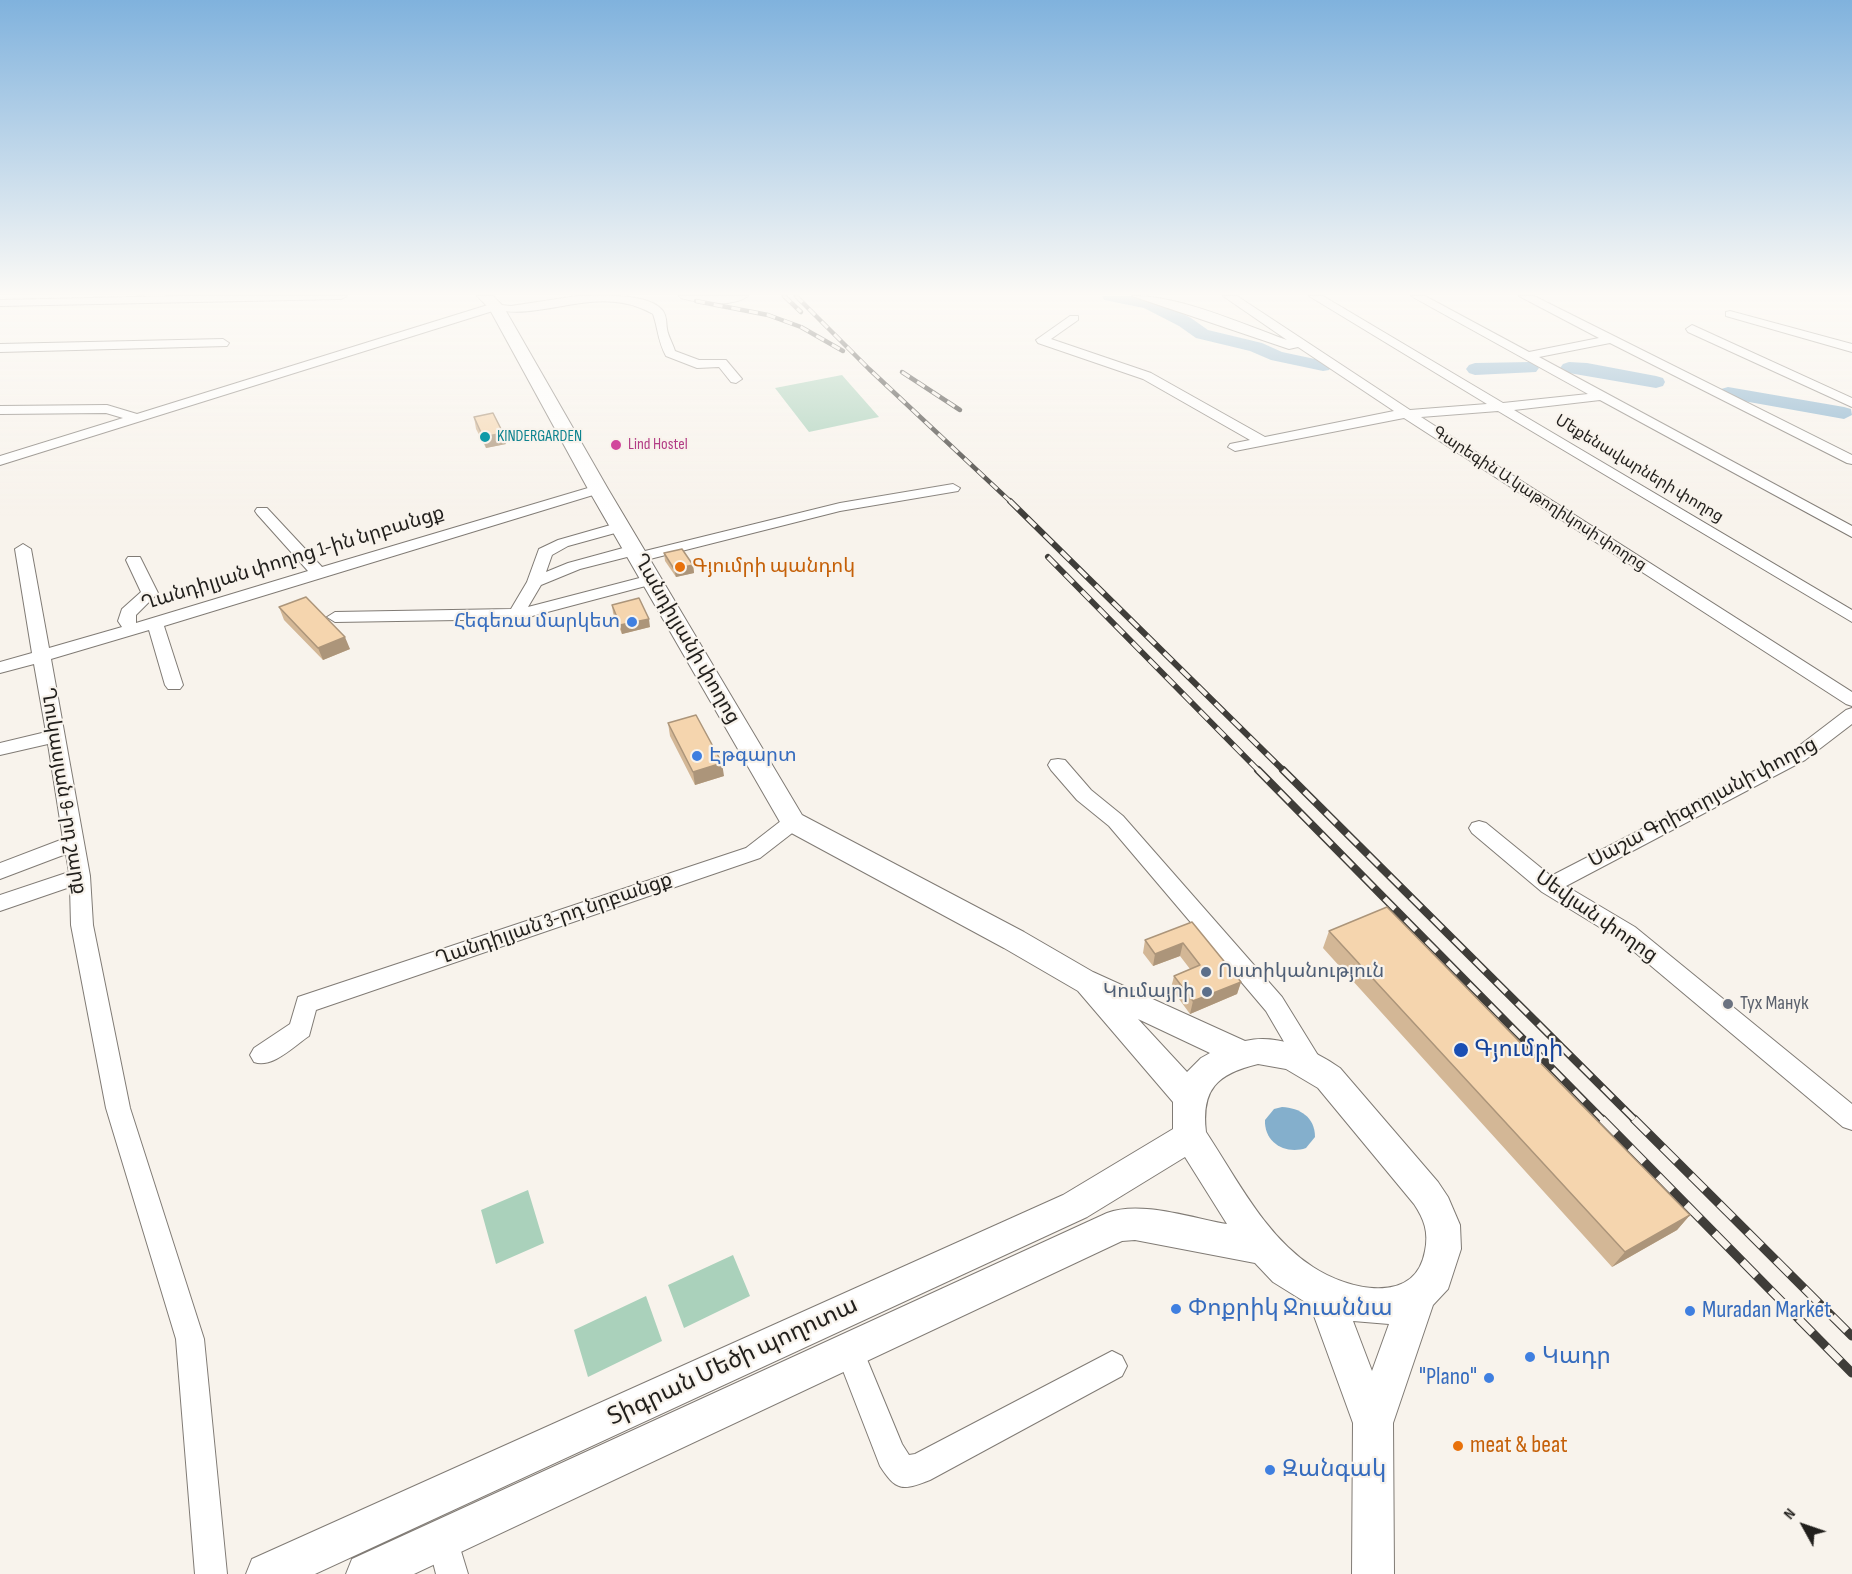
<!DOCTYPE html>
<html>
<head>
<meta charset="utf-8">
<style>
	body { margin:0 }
	#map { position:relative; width:1852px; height:1574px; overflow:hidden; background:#f8f3ec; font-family:"Sofia Sans Condensed",sans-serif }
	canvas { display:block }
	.north { position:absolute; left:1774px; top:1496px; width:60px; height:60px; -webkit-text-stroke:4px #f8f3ec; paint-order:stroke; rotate:310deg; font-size:16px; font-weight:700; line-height:24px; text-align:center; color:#211f1c }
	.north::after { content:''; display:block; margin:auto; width:21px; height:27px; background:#211f1c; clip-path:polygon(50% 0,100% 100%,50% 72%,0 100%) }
</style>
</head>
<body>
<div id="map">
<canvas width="1852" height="1574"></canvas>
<div class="north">N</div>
</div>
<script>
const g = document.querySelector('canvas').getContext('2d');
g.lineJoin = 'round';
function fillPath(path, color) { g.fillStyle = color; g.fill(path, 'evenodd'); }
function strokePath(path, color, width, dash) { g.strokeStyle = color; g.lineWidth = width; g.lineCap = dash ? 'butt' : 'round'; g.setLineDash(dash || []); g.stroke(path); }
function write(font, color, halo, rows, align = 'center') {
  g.font = font + ' "Sofia Sans Condensed","Noto Sans Armenian",sans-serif'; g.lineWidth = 4.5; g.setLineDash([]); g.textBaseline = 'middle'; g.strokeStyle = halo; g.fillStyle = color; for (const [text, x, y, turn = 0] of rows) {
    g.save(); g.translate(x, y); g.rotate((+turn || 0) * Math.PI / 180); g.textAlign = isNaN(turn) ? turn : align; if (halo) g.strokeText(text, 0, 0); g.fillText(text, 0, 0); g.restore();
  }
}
fillPath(new Path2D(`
	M842 375 879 417 809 432 775 388Z
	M528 1190 544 1243 496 1264 481 1210Z
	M733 1255 750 1296 684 1328 668 1285Z
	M646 1296 662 1341 588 1377 574 1330Z`), '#aad1bb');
fillPath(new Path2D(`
	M1282 1107C1300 1108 1315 1117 1315 1137L1306 1148C1286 1155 1264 1143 1265 1120L1274 1109Z`), '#84afcc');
fillPath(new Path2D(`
	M1102 296H1134L1155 300 1191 318 1208 330 1262 343 1282 352 1329 362 1332 366 1329 370 1323 371 1271 360 1250 351 1196 338 1179 326 1144 308 1104 300Z
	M1530 362 1536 364 1539 368 1536 372 1475 375 1469 373 1466 369 1469 365 1475 363Z
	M1569 362 1587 363 1656 376 1663 378 1665 382 1663 386 1656 388 1563 372 1560 368 1563 364Z
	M1728 387 1844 407 1851 409 1852 415 1844 419 1721 397 1719 393 1721 389Z`), '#84afcc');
const minor = new Path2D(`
	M179 296H347L341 299 0 306V300Z
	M577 296C598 296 649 292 663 311 667 317 666 323 667 329 668 336 673 344 675 351L699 360H726L742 379 736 383 731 382 719 367 697 368 666 356C658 342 658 328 653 314 598 283 549 320 496 310L0 465V456L123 418 106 413 0 414V406L107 405 137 414 491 304 511 306Z
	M679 296H748C732 308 699 303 681 298Z
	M1132 296C1179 295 1242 324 1287 340L1223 296H1237L1410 410 1487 404 1309 296H1323L1503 403 1588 394 1411 296H1425L1529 352 1599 338 1519 296H1534L1852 455V464L1847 463 1610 343 1539 357 1852 526V537L1600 400 1514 410 1852 610V622L1498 411 1421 417 1852 692V706L1846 704 1404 418 1235 451 1228 447 1230 444 1250 440 1143 379 1038 343 1036 340 1070 316H1078V320L1051 339 1151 373 1265 437 1394 411 1298 347 1289 349Z
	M1730 311 1852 344V352L1726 316V312Z
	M1692 325 1852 398V407L1688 332 1686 329Z
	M223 339 229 343 227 346 0 352V344Z
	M953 484 960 488 958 491 840 511 638 562 632 560 631 556 580 569 541 585 528 607 651 575 659 580 657 583 521 619 335 622 327 617 335 612 511 609 527 582 539 549 558 540 621 522 626 524 629 527 626 530 568 546 552 555 546 572 568 563 634 545 640 547 641 552 840 503Z
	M598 485 603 486 605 489 603 492 164 626 183 685 180 689H168L165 685 149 630 51 659 90 876 93 925 130 1108 204 1339 227 1574H195L176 1339 106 1108 71 925 70 887 0 911V895L69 872 66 854 0 879V863L63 839 48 744 0 755V743L46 732 34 664 0 673V662L32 653 15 549 23 544 31 549 49 648 122 627 118 621 122 609 141 592 126 560 128 557H140L158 593 136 615V623L308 571 257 514 255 511 257 508H267L322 567Z
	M1852 708V724L1805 760 1566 886 1635 927 1852 1104V1130L1843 1127 1619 939 1542 892 1472 833 1469 828 1472 823 1479 821 1486 823 1551 876 1791 752 1846 710Z
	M1058 759 1065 760 1091 790 1123 816 1282 997 1319 1057 1322 1064 1319 1071 1310 1074 1301 1071 1266 1011 1109 826 1077 800 1051 770 1048 765 1051 760Z
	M793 815 800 817 803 822 800 827 760 858 316 1010 309 1036C294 1046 272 1069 254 1062L250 1055 254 1048 290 1024 298 997 746 848 786 817Z
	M849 1336 859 1340 902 1444 909 1455 915 1454 1112 1351 1122 1356 1127 1366 1122 1376 930 1480C902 1491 896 1491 880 1466L835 1350 839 1340Z
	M443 1523 454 1528 468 1574H436L427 1539 432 1528Z`);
const major = new Path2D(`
	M477 296H493L503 306 608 489 802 815 1024 932 1093 972 1245 1041C1278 1033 1314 1050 1340 1068L1438 1182 1448 1197 1460 1225 1461 1249 1448 1289 1433 1305 1393 1423 1394 1574H1352L1353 1423 1310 1305 1273 1282 1255 1263 1135 1240 1122 1241 414 1574H346L352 1559 1107 1213C1140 1200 1192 1218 1227 1224L1185 1157 1087 1217 315 1574H246L252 1559 1063 1195 1173 1129V1102L1078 991 1004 948 784 829 588 489 489 308ZM1138 1019 1210 1053 1201 1058 1187 1072ZM1258 1064 1286 1069 1318 1088 1414 1204C1424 1219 1429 1232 1425 1251 1415 1307 1346 1289 1313 1267 1265 1236 1237 1179 1206 1132 1201 1089 1217 1074 1258 1064ZM1353 1321 1389 1324 1372 1371Z`);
strokePath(minor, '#807b75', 2);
strokePath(major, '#807b75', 2);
fillPath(minor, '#fff');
fillPath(major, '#fff');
const railFar3 = new Path2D(`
	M784 296 801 312
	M796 296 869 369 1012 503
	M696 301 768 315 801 327 843 351
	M902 372 960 410`);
const railFar2 = new Path2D(`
	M1010 501 1284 771
	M1048 557 1259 771`);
const railFar1 = new Path2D(`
	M1258 770 1603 1120
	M1283 770 1635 1120`);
const rail = new Path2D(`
	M1602 1119 1852 1373
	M1634 1119 1852 1336`);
strokePath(railFar3, '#3f3d39', 4.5);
strokePath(railFar2, '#3f3d39', 6);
strokePath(railFar1, '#3f3d39', 8);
strokePath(rail, '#3f3d39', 9);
strokePath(railFar3, '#f8f3ec', 3, [9]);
strokePath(railFar2, '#f8f3ec', 4, [12]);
strokePath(railFar1, '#f8f3ec', 5, [15]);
strokePath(rail, '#f8f3ec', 7, [20]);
fillPath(new Path2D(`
	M474 417 503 433 506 444 486 448 476 429Z
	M664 553 693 565 694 573 676 577 665 561Z
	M612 605 650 627 622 634 613 613Z
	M279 607 350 649 323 660 284 620Z
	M668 723 724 776 695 785 670 736Z
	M1192 922 1241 982 1237 994 1190 1014 1171 988 1174 976 1190 969 1180 956 1153 966 1143 953 1145 940Z
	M1329 931 1690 1215 1677 1230 1612 1267 1323 948Z`), '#d3b796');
fillPath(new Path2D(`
	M503 433 506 444 486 448 483 437Z
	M693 565 694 573 676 577 674 569Z
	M649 619 650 627 622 634 620 625Z
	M345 637 350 649 323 660 318 648Z
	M722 763 724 776 695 785 693 772Z
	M1183 943 1180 956 1153 966 1155 954Z
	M1241 982 1237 994 1190 1014 1193 1001Z
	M1690 1215 1677 1230 1612 1267 1625 1252Z`), '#ac957a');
const building = new Path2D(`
	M493 413 503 433 483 437 474 417Z
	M682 549 693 565 674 569 664 553Z
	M306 597 345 637 318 648 279 607Z
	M639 598 649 619 620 625 612 605Z
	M696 715 722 763 693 772 668 723Z
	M1387 907 1690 1215 1625 1252 1329 931Z
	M1192 922 1241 982 1193 1001 1174 976 1200 965 1183 943 1155 954 1145 940Z`);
fillPath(building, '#f5d5ae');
strokePath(building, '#ac957a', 1.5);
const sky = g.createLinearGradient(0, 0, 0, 516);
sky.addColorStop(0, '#80b2dd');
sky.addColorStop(0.57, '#fcfaf6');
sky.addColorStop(1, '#fcfaf600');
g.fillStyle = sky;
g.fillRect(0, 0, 1852, 516);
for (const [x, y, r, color] of [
	[485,437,6,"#0f9aa8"],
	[616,445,6,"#d1479c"],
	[680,567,6,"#e8710a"],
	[632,622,6,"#3f7fe0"],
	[697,756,6,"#3f7fe0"],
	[1206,972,6,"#5c6f8a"],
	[1207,992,6,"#5c6f8a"],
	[1728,1004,6,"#6b7280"],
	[1461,1050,8,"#1a4fb4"],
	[1176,1309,6,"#3f7fe0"],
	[1690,1311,6,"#3f7fe0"],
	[1530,1357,6,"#3f7fe0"],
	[1489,1378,6,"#3f7fe0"],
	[1458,1446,6,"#e8710a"],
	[1270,1470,6,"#3f7fe0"]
]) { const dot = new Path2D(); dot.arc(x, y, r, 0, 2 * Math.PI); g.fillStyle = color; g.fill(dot); strokePath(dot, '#f8f3ec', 2); }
write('16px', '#0d838f', '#f8f3ec', [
	["KINDERGARDEN",497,437]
], 'left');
write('16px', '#b23c85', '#f8f3ec', [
	["Lind Hostel",628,445]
], 'left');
write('16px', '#211f1c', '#f8f3ec', [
	["Մեքենավարների փողոց",1639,469,31],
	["Գարեգին Ա կաթողիկոսի փողոց",1539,499,33]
]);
write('20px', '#211f1c', '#f8f3ec', [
	["Ղանդիլյան փողոց 1-ին նրբանցք",293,559,-17],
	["Ղանդիլյանի փողոց",686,639,60],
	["Ղուկասյան 9-րդ շարք",63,791,81],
	["Սաշա Գրիգորյանի փողոց",1703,803,-28],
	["Սեվյան փողոց",1596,917,35],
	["Ղանդիլյան 3-րդ նրբանցք",554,920,-19]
]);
write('20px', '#c56008', '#f8f3ec', [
	["Գյումրի պանդոկ",692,567]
], 'left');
write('20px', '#366cbe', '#f8f3ec', [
	["Հեգեռա մարկետ",620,622],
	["Էթգարտ",709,756,"left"]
], 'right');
write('20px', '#4e5e75', '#f8f3ec', [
	["Ոստիկանություն",1218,972],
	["Կումայրի",1195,992,"right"]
], 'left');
write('20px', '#5b616d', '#f8f3ec', [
	["Тух Манук",1740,1004]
], 'left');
write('24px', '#164399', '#f8f3ec', [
	["Գյումրի",1474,1050]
], 'left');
write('24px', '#366cbe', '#f8f3ec', [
	["Փոքրիկ Ջուաննա",1188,1309],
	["Muradan Market",1702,1311],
	["Կադր",1542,1357],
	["\"Plano\"",1477,1378,"right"],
	["Զանգակ",1282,1470]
], 'left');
write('24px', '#211f1c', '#f8f3ec', [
	["Տիգրան Մեծի պողոտա",733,1362,-25]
]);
write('24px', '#c56008', '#f8f3ec', [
	["meat & beat",1470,1446]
], 'left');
</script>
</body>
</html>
